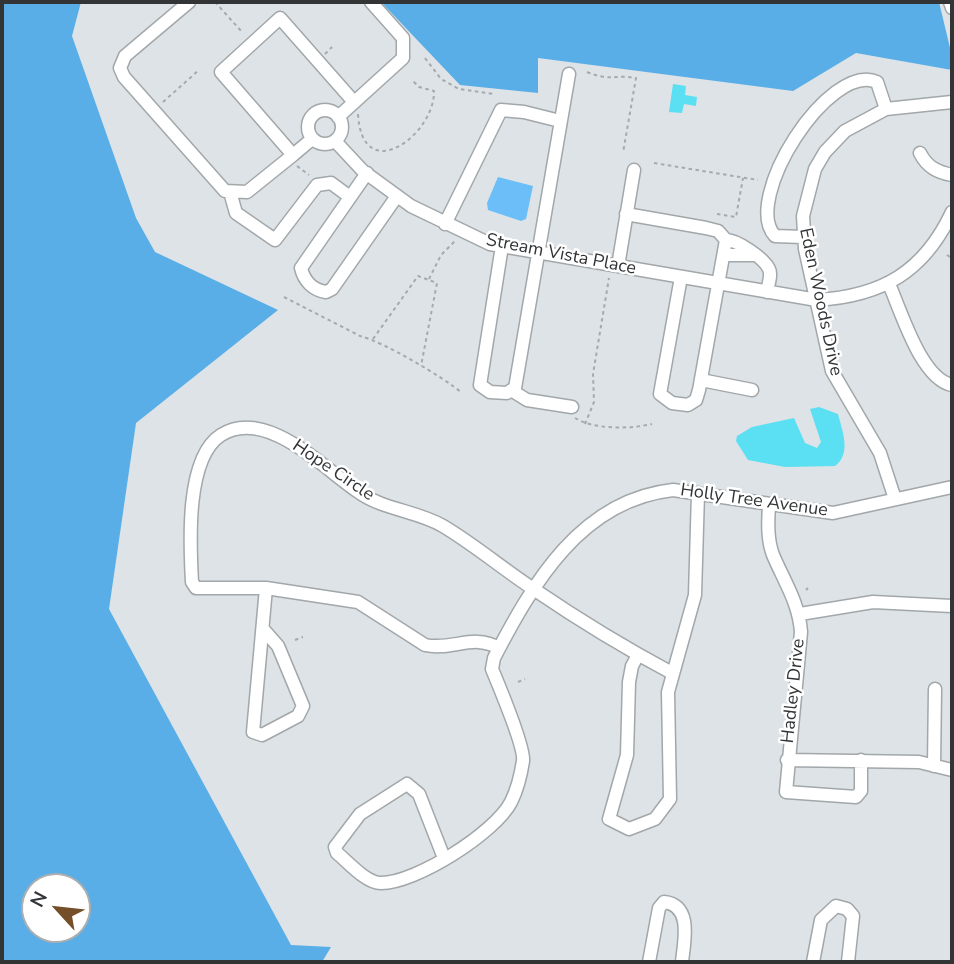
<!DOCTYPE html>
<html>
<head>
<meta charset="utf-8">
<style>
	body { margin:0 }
	#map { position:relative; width:954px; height:964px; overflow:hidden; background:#dde3e6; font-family:"Nunito Sans",sans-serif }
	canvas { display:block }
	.frame { position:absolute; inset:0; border:4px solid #323436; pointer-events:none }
	.north { position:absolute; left:21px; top:873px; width:70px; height:70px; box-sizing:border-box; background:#fff; border:2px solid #adaeaf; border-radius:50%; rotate:297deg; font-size:19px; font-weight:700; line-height:28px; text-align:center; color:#323436 }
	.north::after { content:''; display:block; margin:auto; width:24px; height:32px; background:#744f2a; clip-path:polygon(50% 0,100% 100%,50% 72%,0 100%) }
</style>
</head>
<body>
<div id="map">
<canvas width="954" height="964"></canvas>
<div class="frame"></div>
<div class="north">N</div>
</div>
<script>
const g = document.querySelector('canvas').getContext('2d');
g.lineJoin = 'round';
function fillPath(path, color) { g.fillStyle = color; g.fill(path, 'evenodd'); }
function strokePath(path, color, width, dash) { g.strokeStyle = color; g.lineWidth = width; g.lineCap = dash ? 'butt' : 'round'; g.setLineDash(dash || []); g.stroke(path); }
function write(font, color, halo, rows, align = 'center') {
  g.font = font + ' "Nunito Sans",sans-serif'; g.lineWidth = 5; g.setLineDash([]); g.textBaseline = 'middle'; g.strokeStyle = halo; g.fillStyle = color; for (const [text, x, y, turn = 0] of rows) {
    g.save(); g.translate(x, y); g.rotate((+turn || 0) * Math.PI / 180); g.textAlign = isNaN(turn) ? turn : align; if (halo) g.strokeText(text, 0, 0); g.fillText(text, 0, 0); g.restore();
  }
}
fillPath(new Path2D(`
	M498 177 533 186 526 219 521 221 488 210 487 203Z`), '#6bbef7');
fillPath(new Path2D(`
	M2 2H81L72 36 136 218 155 252 278 310 136 423 109 609 291 945 331 947 322 962H2ZM35 887H77V929H35Z
	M381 2H939L952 56V70L856 53 793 91 538 58V93L460 85Z`), '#59aee7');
fillPath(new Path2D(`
	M673 84 686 86 685 95 697 97 696 106 684 104 682 113 669 112Z
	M819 407 838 414C842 430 852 454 835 466L785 467 748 460 736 441 737 436 752 427 794 418 805 443 817 448 821 442 810 409Z`), '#5bdff2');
const minor = new Path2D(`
	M189 2 125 56 120 68 124 77 225 191 247 192 293 155
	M950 2 952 8
	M308 127a17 17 0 1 1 34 0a17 17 0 1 1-34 0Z
	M338 117 403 58V38L371 2
	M312 139 293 155 221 72 280 18 354 102
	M335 141 363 171 411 206 490 244 817 300C882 296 924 272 952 212
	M920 153C927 167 937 172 952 175
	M367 173 301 268C304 281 313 290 326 292L332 289 397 196
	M230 192 236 213 275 240 317 185 331 183 350 197
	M626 214 706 228 718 231 726 240C737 240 764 258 769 269 772 275 768 285 767 292
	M445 224 501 110 524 112 560 121
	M803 237 775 236C741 200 829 61 877 82L886 109
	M502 246 480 385 490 392 507 393 515 388 569 74
	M724 255H753
	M618 266 634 170
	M681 277 660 394 672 403 688 405 696 400 699 390 726 240
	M889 284C901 311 921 379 952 385
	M701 380 752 390
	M511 390 527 400 572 407
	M895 499 880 453 832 371 805 249 803 216 815 169 825 152 845 131 886 109 952 102
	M769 505C768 522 767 539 773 555 784 581 799 603 801 632L786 792 856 797 861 791V760
	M800 614 873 602 952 606
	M263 629 278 646 303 706 298 716 262 735 253 732 266 588
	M499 648C473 633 452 651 425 645L358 602 266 588H196L192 582C190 545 185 458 221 435 267 406 326 471 360 493 385 510 417 511 443 526 475 545 504 570 535 590 579 620 625 648 672 673
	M638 655 632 666 629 682 627 755 609 819 629 829 655 819 670 799 668 692 695 595 698 493
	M787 760 919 762 952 770
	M934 766 935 689
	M444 858 419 794 407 784 360 814 335 847 337 853C348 862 366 883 381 883 416 883 495 833 511 802 517 790 521 774 523 761 525 747 499 686 492 669L494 658C533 583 581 500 673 490L833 513 952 487
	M649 962 659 908 664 902C693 905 684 942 682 962
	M813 962 821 920 836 906 847 909 853 916 848 962`);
strokePath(minor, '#a2a7aa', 15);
strokePath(new Path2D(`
	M215 2 242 32
	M325 54 332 47
	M425 58 441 79 459 89 494 94
	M587 72C610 82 617 74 636 78L623 153
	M163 102 199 70
	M358 114C362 188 435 135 434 91L419 87 413 81
	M654 163 758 180
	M297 166 309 175
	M717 214 736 217 743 178
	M947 255 952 258
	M429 279 441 255 455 241
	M284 297 360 336C384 342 443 377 462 393
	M373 339 418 276 437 283 421 366
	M575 418C595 430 630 429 652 424
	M585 424 594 402 593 374 609 278
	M806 590 808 588
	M295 640 303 637
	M518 682 525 679`), '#a5aaac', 2, [3.5, 3.5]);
strokePath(minor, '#fff', 12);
write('18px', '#323436', '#fff', [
	["Stream Vista Place",561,255,11],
	["Eden Woods Drive",820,302,78],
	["Hope Circle",333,471,34],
	["Holly Tree Avenue",754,501,8],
	["Hadley Drive",794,691,-84]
]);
</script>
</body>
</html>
